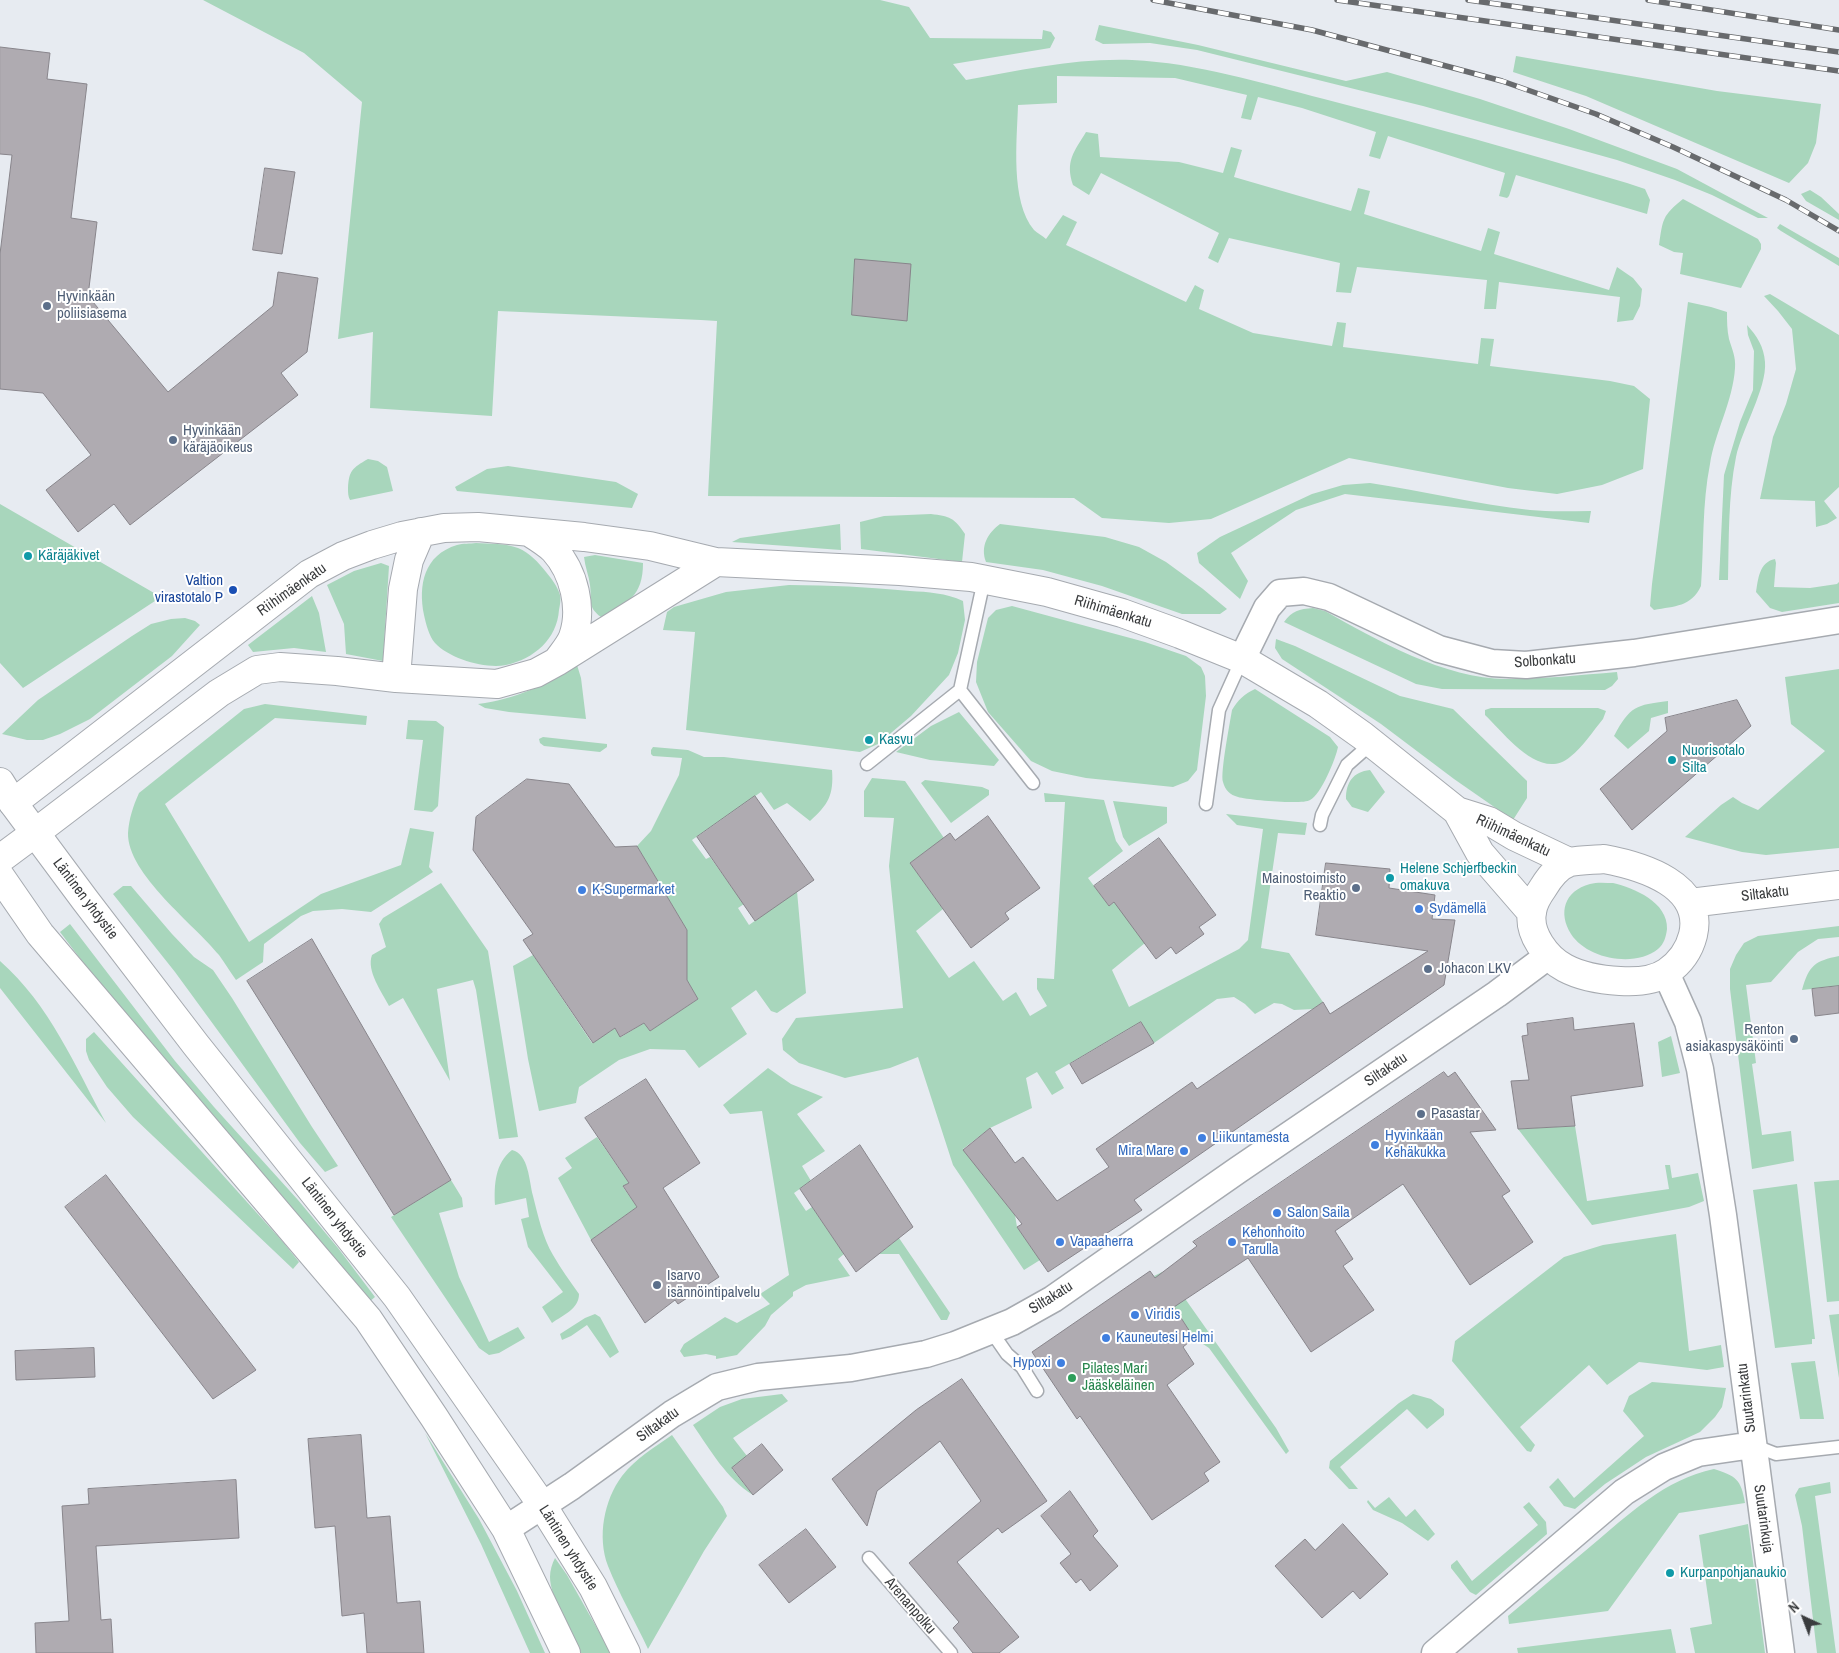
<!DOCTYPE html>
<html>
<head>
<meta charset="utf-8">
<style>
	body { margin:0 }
	#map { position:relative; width:1839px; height:1653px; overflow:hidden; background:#e7ebf1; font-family:"Archivo Narrow",sans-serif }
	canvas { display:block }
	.north { position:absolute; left:1779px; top:1593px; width:50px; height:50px; -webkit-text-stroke:4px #fff; paint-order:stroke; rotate:317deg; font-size:14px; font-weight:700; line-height:20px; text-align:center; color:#3a3c3e }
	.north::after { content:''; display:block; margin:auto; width:18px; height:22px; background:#3a3c3e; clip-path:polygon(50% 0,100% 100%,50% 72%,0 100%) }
</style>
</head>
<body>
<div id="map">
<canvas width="1839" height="1653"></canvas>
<div class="north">N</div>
</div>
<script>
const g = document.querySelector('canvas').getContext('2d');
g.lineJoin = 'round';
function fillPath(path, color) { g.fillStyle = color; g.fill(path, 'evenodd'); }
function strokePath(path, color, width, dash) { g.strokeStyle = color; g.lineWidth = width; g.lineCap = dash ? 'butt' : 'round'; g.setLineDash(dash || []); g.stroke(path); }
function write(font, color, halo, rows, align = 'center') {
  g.font = font + ' "Archivo Narrow",sans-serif'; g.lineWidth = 4; g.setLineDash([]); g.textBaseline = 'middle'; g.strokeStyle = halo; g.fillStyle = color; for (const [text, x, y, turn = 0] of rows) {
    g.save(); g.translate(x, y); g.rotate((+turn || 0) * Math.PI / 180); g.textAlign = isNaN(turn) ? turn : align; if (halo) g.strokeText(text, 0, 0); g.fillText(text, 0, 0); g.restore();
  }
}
fillPath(new Path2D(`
	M203 0H880L909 7 930 38 1042 39 1043 30 1051 32 1055 38 1050 48 953 64 966 80C1021 70 1076 58 1132 60 1197 63 1261 83 1324 99 1426 125 1527 153 1627 183L1645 189 1650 200 1647 214 1516 175 1509 196 1507 198 1499 196 1505 173 1502 172 1388 136 1380 159 1369 156 1376 132 1302 108 1258 97 1251 120 1241 118 1247 95 1175 78 1057 76V103L1018 105C1017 140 1010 201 1034 230 1037 233 1043 236 1046 239L1063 215 1077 222 1066 245 1186 302 1195 285 1204 290 1199 309 1253 333 1332 346 1337 322 1346 323 1343 347 1478 364 1481 338 1494 339 1490 366 1610 381 1634 386 1650 399 1643 469 1602 485 1557 494 1508 488 1349 458 1211 519 1169 523 1102 518 1074 498 708 496 717 321 701 320 498 311 492 416 370 408 373 332 338 339 362 102 304 53Z
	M1099 25 1198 45 1346 81 1387 72 1480 99 1569 129 1677 169 1768 218H1758L1712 195 1675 180 1617 160 1423 106 1197 50 1150 43 1103 44 1095 40Z
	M1516 56 1717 91 1821 104 1816 143 1808 163 1789 183 1586 96 1513 72Z
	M1086 132 1098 134 1100 157 1179 162 1223 173 1231 147 1242 150 1234 177 1351 211 1358 188 1370 191 1364 214 1481 251 1488 228 1500 232 1494 254 1609 290 1617 267 1633 278 1642 289 1640 306 1633 320 1617 322 1620 297 1499 282 1496 309H1484L1487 280 1357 267 1351 293 1336 292 1340 263 1229 238 1218 263 1208 258 1219 233 1101 173 1089 195 1073 185C1065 161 1074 152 1086 132Z
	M1810 190 1821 197 1839 214V220L1806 201 1801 194Z
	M1683 199 1758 239 1761 244V249L1741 288 1680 274 1683 253 1674 252 1659 245C1663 219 1662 216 1683 199Z
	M1780 224 1839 258V266L1781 231 1777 228Z
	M1770 294 1839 335V487L1824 501 1837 518 1827 524 1816 527 1815 501 1760 499 1773 437 1786 404 1796 369 1792 329 1778 311 1764 296Z
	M1688 302 1711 307 1727 312C1727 321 1727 330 1729 339 1732 349 1736 357 1735 368 1733 401 1715 432 1710 464 1702 504 1704 545 1701 586 1691 607 1675 606 1654 610L1650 606 1652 584Z
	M1747 325C1757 336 1764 347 1765 362 1767 388 1742 429 1736 457 1728 497 1729 539 1728 580H1719L1724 475 1740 422 1753 390 1754 351 1748 335Z
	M368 459 378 461 387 467 393 491 350 500C348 496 348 493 348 488 349 471 352 468 368 459Z
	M508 466 616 482 638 494 632 508 457 491 455 487 487 469Z
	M1370 483C1423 491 1476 504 1530 510 1550 512 1571 511 1591 511L1589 523 1345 494 1296 510 1231 553 1248 581 1240 599 1199 563 1197 553 1220 537 1312 494 1343 485Z
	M0 504 161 597 23 688 0 663Z
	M931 514C949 516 955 518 965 534L962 562 861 549 860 522 884 516Z
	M840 524 841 550 732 542 740 538Z
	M1000 524 1105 537 1139 547 1166 562 1203 589 1227 609 1220 614H1182L1102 586 1043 570 986 562C980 546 988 533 1000 524Z
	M476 543C490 544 505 543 518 548 530 553 538 562 546 572 551 578 558 587 560 595 561 599 560 605 559 610 557 639 534 659 506 665 485 669 450 659 435 643 429 636 426 624 424 615 418 585 424 555 457 545 463 543 470 544 476 543Z
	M595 555 643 563C643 596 628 603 601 617 587 607 592 600 590 585 589 576 585 567 584 557Z
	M1775 559 1776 563 1774 587 1810 588 1837 584 1839 582V603L1782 612 1770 608 1756 592C1758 580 1759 562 1775 559Z
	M381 563 389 566 383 661 346 654 344 624 327 585 354 571Z
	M789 585C829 585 869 587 910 591 928 592 946 593 963 601L965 620 958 653 949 675 911 716 878 744 860 752 686 730 695 632 663 630 667 612 674 607 726 592Z
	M312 596 319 613 326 652 294 648 253 652 248 645Z
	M1012 606 1145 642 1186 656 1201 667 1205 676 1206 696 1197 770 1188 781 1173 787 1086 778 1052 771 1031 761 988 712 976 682 977 662 988 618 996 610Z
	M1313 608 1325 611C1376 640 1446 679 1506 679 1543 679 1581 675 1617 672L1618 679 1612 686 1605 690 1442 689 1416 684 1284 622C1292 611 1299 609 1313 608Z
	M185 618 195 621 200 625 172 656 90 719 60 734 43 740H27L2 734 38 700 132 636 151 624 171 619Z
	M1276 639 1295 646 1400 696 1453 709 1527 781V798L1513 820 1454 779 1381 724 1282 659 1275 648Z
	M577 665 581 678 586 719 509 712 485 708 478 704C517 699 544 685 577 665Z
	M1839 669V848L1766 855 1742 852 1685 837 1721 805 1733 797 1742 803 1758 810 1825 751 1791 724 1785 677Z
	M1255 689 1330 737 1338 747C1336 758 1321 795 1310 800 1303 805 1248 800 1238 797 1230 795 1225 790 1223 782 1220 774 1230 722 1232 710 1238 700 1244 694 1255 689Z
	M1668 701V713L1651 718 1649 731 1628 749 1614 736C1630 706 1636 705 1668 701Z
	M265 704 367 716 366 725 275 718 165 804 249 942 321 894 401 865 410 828 434 832 429 867 433 872 371 912 342 909 313 911 301 916 264 944 263 962 236 980C230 972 225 963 219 955 195 925 127 874 128 833 129 819 133 806 139 793L244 709Z
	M1491 708H1598L1606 711 1603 719C1593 731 1583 747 1570 757 1540 782 1505 734 1485 715V710Z
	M959 712 999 760 994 766 930 760 896 752 931 726Z
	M408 720 436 721 444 727 438 806 432 812 414 810 423 740 406 739Z
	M543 737 607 744V747L600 752 544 746 540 743 539 739Z
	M653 747 688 750 704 757H724L832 770C834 795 828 805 810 821L787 803 774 810 761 792 692 840 706 859 710 857 744 904 738 908 749 925 797 891 806 993 777 1013 771 1011 756 990 731 1008 747 1034 699 1068 685 1050 650 1049 619 1060 579 1087 576 1103 539 1111 528 1059 513 966 533 955 592 1043 615 1028 621 1037 644 1023 650 1031 698 999 687 980V930L637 846 651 831 679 775 682 758 653 756 651 754V750Z
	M1370 770 1385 792 1368 812 1352 807 1346 799C1346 782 1353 772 1370 770Z
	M872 778 905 781 944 838 910 863 943 909 916 931 949 978 974 961 1003 1001 1016 992 1030 1016 1047 1006 1037 989V978L1054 979 1065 802H1045L1044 793 1104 800 1116 841 1123 851 1088 878 1109 906 1115 902 1145 943 1112 970 1129 1007 1239 949 1248 940 1263 829 1237 825 1226 814 1307 823 1305 835 1278 833 1261 948 1289 953 1323 1002 1313 1009 1294 1010 1282 1004 1274 1003 1255 1014 1245 1004 1234 997 1217 999 1154 1043 1141 1022 1055 1072 1064 1088 1052 1095 1037 1072 1026 1078 1032 1108 990 1128 963 1149 1015 1215 1017 1227 1040 1260 1024 1270 953 1165 918 1057 890 1068 845 1078 799 1063 783 1050 782 1039 796 1018 903 1008 889 866 894 818 864 817V791Z
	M925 780 982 787 989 790V795L951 823 921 783Z
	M1113 801 1167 807V823L1129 846 1123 837Z
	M441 883 488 951 518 1137 499 1139 476 990 473 980 437 989 450 1081 403 998 389 1006C382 992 366 971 372 955L386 947 379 924 383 918Z
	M1613 883C1634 888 1668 902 1667 929 1666 937 1664 944 1658 949 1635 968 1587 959 1571 934 1558 913 1564 891 1590 884 1597 882 1606 883 1613 883Z
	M123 886H131L172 934 194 957 213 970 232 998 312 1127 338 1166 325 1172 300 1143 175 972 113 894Z
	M70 924 175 1061 214 1107 298 1200 338 1248 375 1297 369 1302 107 994 60 932Z
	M1839 926V937L1818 939 1798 952 1771 982 1746 985 1756 1063 1752 1064 1762 1135 1791 1131 1794 1161 1752 1169 1730 989V969L1736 955 1744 943 1758 936Z
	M1839 956V986L1802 990C1809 965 1815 961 1839 956Z
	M0 961C50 1005 75 1066 106 1123L0 988Z
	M94 1032 283 1242 299 1262 293 1269 133 1117 107 1087 89 1060 86 1051V1039Z
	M1671 1036 1680 1073 1662 1077 1658 1042Z
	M768 1068 791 1084 823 1097 797 1114 825 1151 802 1166 811 1181 794 1193 806 1211 812 1207 844 1254 838 1259 850 1276 806 1285 793 1292V1296L771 1315 765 1326 737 1355 716 1359V1356L706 1354 684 1357 680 1351 684 1344 725 1317 737 1323 770 1304 760 1294 789 1275 762 1111 730 1114 723 1105Z
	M1575 1126 1587 1201 1669 1189 1665 1165H1670L1672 1178 1698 1173 1704 1201 1689 1207 1592 1225 1518 1129Z
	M597 1137 629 1183 623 1187 637 1207 591 1240 558 1178 572 1168 565 1158Z
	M512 1150C529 1154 529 1181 533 1196 538 1216 543 1238 553 1255 561 1269 570 1281 579 1294 579 1309 563 1315 552 1323L542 1307 563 1292 528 1247 521 1219 529 1217 526 1198 495 1205C494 1185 495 1163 512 1150Z
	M451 1180 462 1198 463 1207 439 1213 459 1277 489 1342 518 1327 525 1338 499 1353 489 1355 479 1348 391 1217Z
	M1839 1180V1301L1827 1302 1814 1182Z
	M1797 1184 1815 1339H1812V1344L1775 1348 1753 1190Z
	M1676 1234 1689 1351 1721 1345 1724 1367 1707 1370 1639 1362 1607 1385 1589 1365 1520 1427 1535 1445 1531 1452 1527 1451 1452 1361 1455 1341 1564 1257 1603 1245Z
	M899 1238 950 1313 947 1320H941L899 1254H879Z
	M1162 1272 1167 1273 1276 1428 1289 1451 1286 1454 1209 1348 1194 1338 1154 1276Z
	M595 1314 600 1317 619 1352 610 1358 587 1325 571 1336 562 1340 560 1334 585 1318Z
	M1839 1314V1378L1829 1315Z
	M1815 1361 1824 1419H1800L1791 1363Z
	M1652 1382 1726 1388 1722 1407 1715 1417 1700 1432 1646 1457 1605 1484 1575 1509 1564 1506 1549 1487 1558 1478 1574 1498 1644 1436 1623 1411 1629 1396Z
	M782 1394 788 1401 733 1438 747 1456 732 1469 753 1495C726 1478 711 1451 693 1425L720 1407 742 1399Z
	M1413 1394 1431 1399 1444 1409V1415L1427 1429 1407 1409 1340 1467 1358 1489H1349L1329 1468 1330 1461 1399 1403Z
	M425 1433 479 1519 517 1591 545 1653H530L481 1544Z
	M672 1435 723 1507 727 1516 704 1551 648 1649C635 1621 619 1594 608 1566 597 1537 604 1500 622 1476 636 1458 655 1447 672 1435Z
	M1714 1469C1736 1476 1741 1479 1745 1503L1679 1513 1608 1611 1509 1624 1508 1616C1536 1593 1563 1569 1591 1546 1628 1515 1665 1479 1714 1469Z
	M1830 1482 1831 1493 1815 1496 1836 1653H1817L1802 1526 1795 1495 1799 1488Z
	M1389 1497 1406 1517 1415 1509 1435 1534 1428 1541 1402 1523 1373 1510 1367 1502 1368 1500 1375 1508Z
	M1529 1502 1546 1522 1547 1534 1476 1595 1470 1592 1451 1568V1565L1457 1560 1472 1581 1538 1525 1523 1507Z
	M1748 1524 1765 1653H1695L1690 1628 1712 1624 1699 1535Z
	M555 1558 567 1575 611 1653H581C571 1634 550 1597 550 1577 550 1570 552 1564 555 1558Z
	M1671 1629 1676 1653H1518L1517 1648Z`), '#a8d6bc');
const building = new Path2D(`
	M0 47 50 53 47 79 87 84 71 218 97 222 88 296 168 392 273 306 278 272 318 278 307 352 281 373 298 395 130 525 114 504 78 532 46 490 91 455 43 393 0 389V254L12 155 0 154Z
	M265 168 295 172 282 254 253 250Z
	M855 259 911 264 907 321 852 315Z
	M1737 700 1751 726 1632 830 1600 789 1667 731 1665 718Z
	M527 779 569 784 615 847 637 846 687 930V980L698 999 650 1031 644 1023 620 1037 615 1028 593 1043 523 940 533 934 473 850 476 817Z
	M755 796 814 880 755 921 697 837Z
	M988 816 1040 888 1005 913 1009 919 971 948 910 863 950 833 955 840Z
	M1159 838 1216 915 1199 927 1204 934 1176 954 1171 947 1156 959 1114 902 1109 906 1094 886Z
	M1326 863 1390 869 1389 888 1435 895 1432 919 1455 920 1444 985 1134 1200 1142 1210 1048 1272 1017 1227 1022 1224 963 1150 990 1128 1015 1163 1023 1157 1057 1201 1109 1167 1096 1149 1192 1082 1197 1089 1323 1002 1330 1014 1428 951 1316 935Z
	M312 939 451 1180 394 1215 247 981Z
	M1839 986V1013L1815 1016 1812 989Z
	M1573 1018 1574 1030 1634 1023 1643 1086 1571 1096 1575 1126 1518 1129 1511 1081 1529 1080 1522 1036 1528 1035 1527 1024Z
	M1141 1022 1154 1043 1082 1084 1070 1064Z
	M1444 1072 1448 1077 1455 1072 1496 1130 1470 1132 1510 1191 1502 1196 1533 1242 1470 1285 1403 1184 1335 1231 1353 1259 1343 1266 1374 1310 1311 1352 1248 1258 1174 1307 1194 1338 1183 1347 1194 1364 1167 1385 1220 1462 1204 1473 1209 1481 1152 1520 1080 1416 1077 1419 1032 1352 1150 1271 1155 1278 1197 1246 1193 1242Z
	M646 1079 700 1163 663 1188 719 1277 678 1304 675 1300 645 1323 591 1240 637 1207 623 1186 629 1183 585 1118Z
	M860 1145 913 1227 856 1272 800 1189Z
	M106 1175 256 1370 213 1399 65 1207Z
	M94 1348 95 1377 16 1380 15 1351Z
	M962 1379 1047 1501 1002 1533 998 1528 957 1562 1019 1637 999 1653H973L953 1628 959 1622 909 1563 981 1501 940 1441 877 1491 867 1526 832 1479 916 1410Z
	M361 1435 367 1518 390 1516 397 1603 420 1601 424 1653H367L364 1613 342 1616 335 1526 315 1528 308 1439Z
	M762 1444 783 1470 753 1495 732 1468Z
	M236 1480 239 1538 96 1546 101 1620 111 1619 113 1653H36L35 1623 69 1621 62 1506 89 1504 88 1489Z
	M1070 1491 1098 1531 1093 1536 1118 1566 1090 1591 1081 1579 1076 1583 1060 1563 1071 1554 1041 1516Z
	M1343 1524 1388 1574 1360 1599 1353 1591 1322 1618 1275 1566 1305 1539 1315 1550Z
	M806 1529 836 1567 789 1603 759 1565Z`);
fillPath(building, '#afabb1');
strokePath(building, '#88858b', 1);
const service = new Path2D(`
	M960 690 1033 783
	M867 764 960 690 984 580
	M1206 804 1219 710 1242 659
	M1320 825 1322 815 1347 765 1372 743
	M991 1331 1007 1354 1022 1367 1037 1391
	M1753 1445 1776 1454 1839 1447
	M869 1558 951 1653`);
const minor = new Path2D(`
	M1242 659 1267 608 1280 593 1304 591 1329 597 1439 649 1492 663 1526 665 1634 653 1839 620
	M1666 973 1688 1022 1700 1069 1723 1215 1781 1653
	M506 1529 572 1486 672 1414 717 1387 758 1377 851 1368 926 1354 955 1345 1012 1322 1053 1299 1238 1170 1497 994 1548 956
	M1435 1653 1624 1492 1664 1467 1698 1453 1753 1445`);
const tertiary = new Path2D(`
	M529 532C537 537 547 543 554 550 574 572 583 609 573 637 570 645 563 653 558 660
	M396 678 403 589 409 560 421 532
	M13 803 309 574 343 556 372 545 402 536 444 528 478 527 584 537 650 546 716 562 900 571 971 577 1047 592 1122 613 1180 634 1242 659 1318 704 1363 736 1457 811 1489 821 1514 836 1569 862
	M1457 811 1480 853 1532 913
	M35 833 219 693 257 670 280 667 337 671 396 678 497 684 536 673 558 661 716 562
	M1604 859C1642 866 1705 885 1693 935 1689 951 1680 963 1667 972 1654 981 1636 982 1620 981 1602 980 1580 976 1565 968 1546 958 1528 933 1532 912 1533 903 1538 895 1543 888 1549 878 1558 866 1570 862 1580 860 1593 860 1604 859Z
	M1690 903 1839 885`);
const secondary = new Path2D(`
	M0 782 13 803 85 900 196 1045 397 1297 542 1505 593 1587 626 1653
	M0 859 35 833
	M0 876 40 934 368 1319 434 1417 506 1529 566 1653`);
strokePath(service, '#a6aab0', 15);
strokePath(minor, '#a6aab0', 29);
strokePath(tertiary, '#a6aab0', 30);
strokePath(secondary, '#a6aab0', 30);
strokePath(service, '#fff', 12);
strokePath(minor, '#fff', 26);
strokePath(tertiary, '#fff', 28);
strokePath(secondary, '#fff', 28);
const rail = new Path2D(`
	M1153 0 1312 30 1502 81 1596 114 1673 147 1786 200 1839 231
	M1337 0 1839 71
	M1468 0 1839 52
	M1648 0 1839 30`);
strokePath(rail, '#686a6d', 5.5);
strokePath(rail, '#fff', 4, [11]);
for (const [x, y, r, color] of [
	[47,306,5,"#5c6f8a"],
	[173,440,5,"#5c6f8a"],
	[28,556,5,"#0f9aa8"],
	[233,590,5,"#1a4fb4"],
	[869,740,5,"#0f9aa8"],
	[1672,760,5,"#0f9aa8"],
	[1390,878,5,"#0f9aa8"],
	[1356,888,5,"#5c6f8a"],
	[582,890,5,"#3f7fe0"],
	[1419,909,5,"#3f7fe0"],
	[1428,969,5,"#5c6f8a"],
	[1794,1039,5,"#5c6f8a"],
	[1421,1114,5,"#5c6f8a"],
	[1202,1138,5,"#3f7fe0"],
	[1375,1145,5,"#3f7fe0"],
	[1184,1151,5,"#3f7fe0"],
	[1277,1213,5,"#3f7fe0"],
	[1060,1242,5,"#3f7fe0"],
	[1232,1242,5,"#3f7fe0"],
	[657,1285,5,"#5c6f8a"],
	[1135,1315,5,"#3f7fe0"],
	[1106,1338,5,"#3f7fe0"],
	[1061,1363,5,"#3f7fe0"],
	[1072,1378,5,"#2e9e5b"],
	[1670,1573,5,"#0f9aa8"]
]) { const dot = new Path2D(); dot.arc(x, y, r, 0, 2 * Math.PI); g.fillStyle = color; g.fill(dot); strokePath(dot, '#fff', 2); }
write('15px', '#4e5e75', '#fff', [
	["Hyvinkään",57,297],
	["poliisiasema",57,314],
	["Hyvinkään",183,431],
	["käräjäoikeus",183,448],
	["Mainostoimisto",1346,879,"right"],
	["Reaktio",1346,896,"right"],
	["Johacon LKV",1438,969],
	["Renton",1784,1030,"right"],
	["asiakaspysäköinti",1784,1047,"right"],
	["Pasastar",1431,1114],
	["Isarvo",667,1276],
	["isännöintipalvelu",667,1293]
], 'left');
write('15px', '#0d838f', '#fff', [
	["Käräjäkivet",38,556],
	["Kasvu",879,740],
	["Nuorisotalo",1682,751],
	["Silta",1682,768],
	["Helene Schjerfbeckin",1400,869],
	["omakuva",1400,886],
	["Kurpanpohjanaukio",1680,1573]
], 'left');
write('15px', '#164399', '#fff', [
	["Valtion",223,581],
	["virastotalo P",223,598]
], 'right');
write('15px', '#3a3c3e', '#fff', [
	["Riihimäenkatu",292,590,-35],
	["Riihimäenkatu",1113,612,17],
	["Solbonkatu",1545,661,-4],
	["Riihimäenkatu",1513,836,25],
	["Siltakatu",1765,894,-7],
	["Läntinen yhdystie",85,899,53],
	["Siltakatu",1386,1070,-34],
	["Läntinen yhdystie",334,1218,52],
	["Siltakatu",1051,1298,-32],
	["Suutarinkatu",1747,1398,-97],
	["Siltakatu",658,1425,-36],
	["Suutarinkuja",1763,1519,82],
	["Läntinen yhdystie",568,1548,58],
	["Arenanpolku",910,1606,49]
]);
write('15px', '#366cbe', '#fff', [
	["K-Supermarket",592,890],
	["Sydämellä",1429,909],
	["Hyvinkään",1385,1136],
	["Kehäkukka",1385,1153],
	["Liikuntamesta",1212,1138],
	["Mira Mare",1174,1151,"right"],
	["Salon Saila",1287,1213],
	["Kehonhoito",1242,1233],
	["Tarulla",1242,1250],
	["Vapaaherra",1070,1242],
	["Viridis",1145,1315],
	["Kauneutesi Helmi",1116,1338],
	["Hypoxi",1051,1363,"right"]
], 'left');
write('15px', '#27864d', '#fff', [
	["Pilates Mari",1082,1369],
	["Jääskeläinen",1082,1386]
], 'left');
</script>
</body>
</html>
